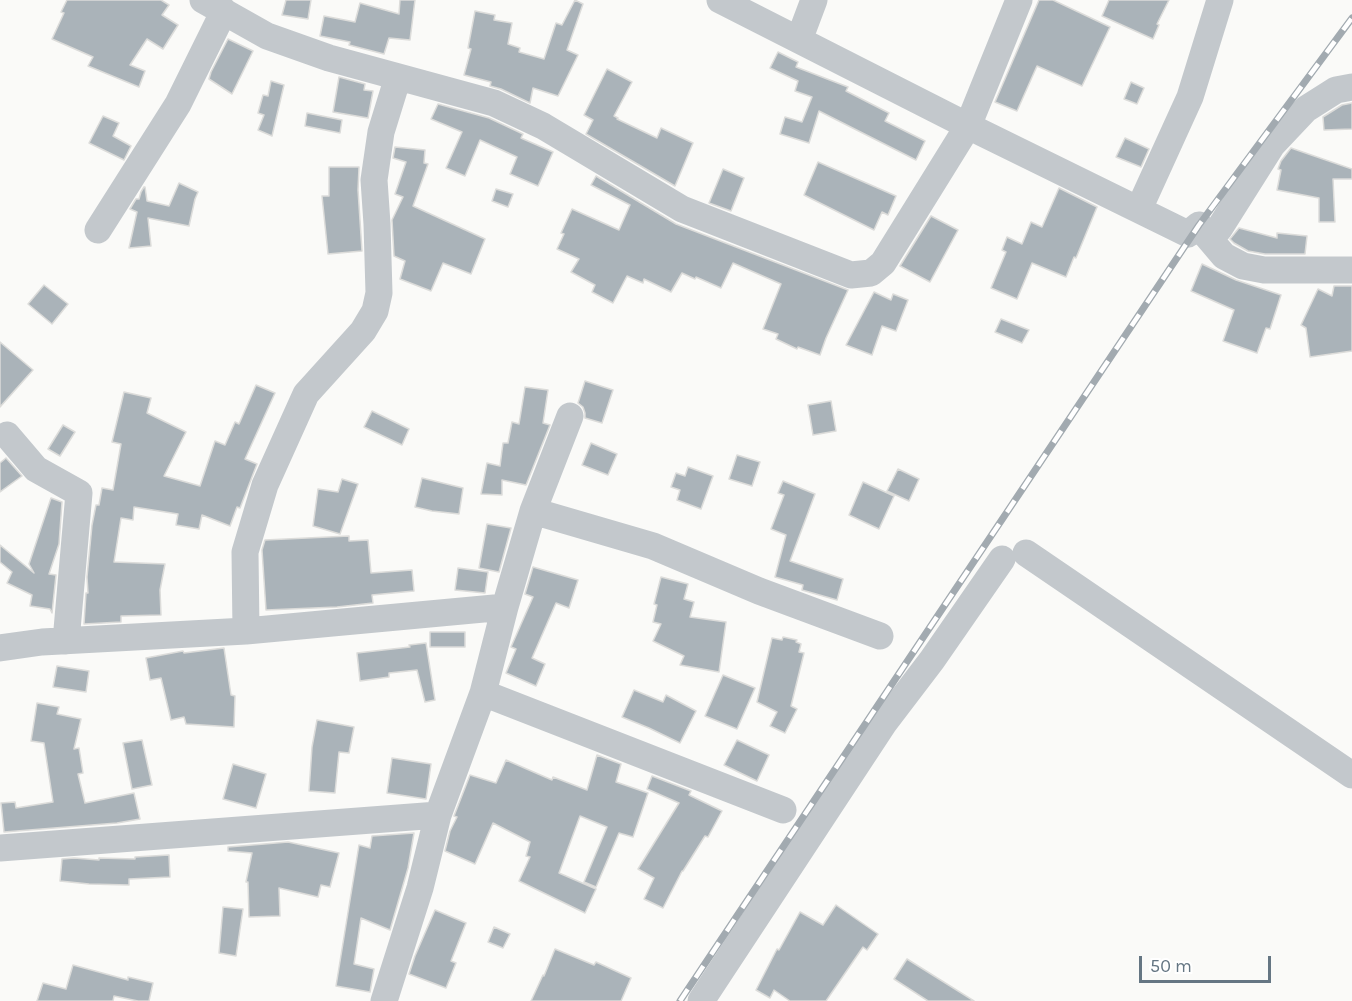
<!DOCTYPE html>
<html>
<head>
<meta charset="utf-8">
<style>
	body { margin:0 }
	#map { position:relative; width:1352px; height:1001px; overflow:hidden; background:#fafaf8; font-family:Karla,sans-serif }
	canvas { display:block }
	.scale { position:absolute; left:1139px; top:956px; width:132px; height:27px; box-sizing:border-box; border:3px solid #657683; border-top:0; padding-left:8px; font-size:18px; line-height:21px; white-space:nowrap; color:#657683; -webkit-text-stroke:4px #fff; paint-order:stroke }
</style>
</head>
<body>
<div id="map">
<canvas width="1352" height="1001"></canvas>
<div class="scale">50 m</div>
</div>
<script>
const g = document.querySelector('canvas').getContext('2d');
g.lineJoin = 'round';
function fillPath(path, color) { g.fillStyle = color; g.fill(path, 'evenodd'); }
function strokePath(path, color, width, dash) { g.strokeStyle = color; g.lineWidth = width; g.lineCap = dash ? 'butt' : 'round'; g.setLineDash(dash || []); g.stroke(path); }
const building = new Path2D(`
	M67 0H161L169 5 162 15 178 25 163 49 147 39 130 65 145 71 139 87 88 66 93 57 52 39 64 13 61 12Z
	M286 0H311L308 19 282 15Z
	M400 0H415L410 40 389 38 384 54 349 45 350 42 320 36 324 16 355 22 360 3 399 14Z
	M575 0 583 4 567 50 578 55 558 96 533 88 530 103 501 89 490 86 491 82 464 75 471 49 468 48 475 11 495 15 494 20 512 23 508 44 520 48 519 52 544 59 556 23 562 25Z
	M1039 0H1053L1110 27 1082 86 1037 66 1017 111 995 102Z
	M1109 0H1169L1157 24 1159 25 1153 39 1102 16Z
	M228 39 253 51 232 94 209 79 211 72Z
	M778 52 798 62 796 67 848 87 846 91 889 113 885 121 925 141 916 160 819 111 809 143 780 134 785 117 802 122 812 97 795 91 798 81 770 68Z
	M607 69 632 82 614 116 618 118 617 119 657 138 661 128 693 143 675 186 586 134 593 120 584 115Z
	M339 77 365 84 364 90 373 91 368 118 333 112Z
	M271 81 284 85 272 136 258 130 264 115 258 113 263 95 268 96Z
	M1131 82 1144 88 1137 104 1124 99Z
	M1352 103V129L1324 130 1323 117 1342 105Z
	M438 104 489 118 523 134 521 138 553 152 538 186 510 174 517 157 480 140 465 176 446 168 462 132 431 119Z
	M307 113 342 120 340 133 305 126Z
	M103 116 119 123 113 136 131 146 124 160 89 143Z
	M1125 138 1149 149 1141 167 1116 157Z
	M395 147 425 150 424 163 428 164 413 206 485 239 471 274 443 263 431 291 400 279 405 261 394 256 392 220 403 197 395 194 406 162 393 158Z
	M1291 148 1352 169V179H1333L1335 222H1319V198L1277 190 1281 170 1278 169 1281 161Z
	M818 162 896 196 888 215 882 212 874 230 804 195Z
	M329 167H359L358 190 362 251 328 254 322 196H329Z
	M723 169 744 178 731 211 709 203Z
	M596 176 676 224 848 290 826 338 820 355 798 347 797 349 776 339 778 334 763 329 781 284 733 263 721 288 696 277 695 279 682 273 671 292 644 279 643 283 627 276 613 303 592 292 595 285 571 272 579 259 557 249 564 234 561 233 572 209 619 230 630 205 591 185Z
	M179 183 198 192 195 199 189 226 148 218 151 246 129 248 137 212 130 209 136 199H139L141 192 144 187H145L147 201 169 206Z
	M1059 188 1097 207 1076 258 1074 257 1066 277 1032 263 1017 299 991 288 1006 252 1002 250 1007 237 1022 244 1031 222 1042 227Z
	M496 189 513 194 508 207 492 201Z
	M931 216 958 230 930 282 900 266Z
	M1239 228 1277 238V233L1307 236 1305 254H1265L1248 251 1234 243 1230 239Z
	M1202 264 1236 280 1281 295 1270 329 1266 328 1257 353 1223 341 1234 310 1191 291Z
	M44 285 68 304 52 324 28 304Z
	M1334 286H1352V351L1310 357 1306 328 1301 325 1318 289 1332 296Z
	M874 292 891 300 893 294 908 300 896 331 882 326 872 355 846 345Z
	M1001 319 1029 330 1022 343 995 332Z
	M0 342 33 370 0 407Z
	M585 381 613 390 602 423 585 418V413L583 407 578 403Z
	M256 385 275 393 245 459 257 464 240 508 237 507 230 526 202 515 199 529 176 525 178 514 134 507 133 520 121 518 114 562 165 564 160 590 161 615 121 616V622L84 624 86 593H88L87 577 92 525 96 505H99L102 488 113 490 121 444 112 442 124 392 151 398 147 413 186 432 164 476 200 486 215 441 225 445 235 422 239 424Z
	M525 387 548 390 543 423 550 425 526 485 502 480V495L481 494 487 463 500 466 503 443H508L512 422 519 424Z
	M831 401 836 431 813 435 808 405Z
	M372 411 409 429 402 445 364 427Z
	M63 425 75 432 60 456 48 449Z
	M591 443 617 454 608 475 582 465Z
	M737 455 760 462 752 486 729 479Z
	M6 458 22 476 0 492V463Z
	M688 467 713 476 701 509 677 500 680 490 671 487 676 473 685 476Z
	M898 469 919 479 909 501 887 491Z
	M422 478 463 488 459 514 432 511 415 507Z
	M342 479 358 484 340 534 313 526 318 489 338 492Z
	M783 481 815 494 790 561 843 579 837 600 802 590 803 585 775 577 786 535 771 529 784 495 778 493Z
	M863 482 894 496 879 529 849 515Z
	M51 498 62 502 59 544 49 574 56 575 52 613 50 609 30 606 32 595 7 583 12 572 0 562V545L34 573 29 564Z
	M487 524 511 528 499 572 479 568Z
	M349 536V541L368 540 371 573 412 570 414 591 372 595 373 603 337 607 266 610 262 550 265 540Z
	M533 567 578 580 569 608 556 603 532 658 545 664 536 686 506 673 516 649 511 647 533 597 525 594Z
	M458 568 488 572 485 593 455 590Z
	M661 577 688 584 684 599 694 602 690 617 726 622 719 672 680 665 684 656 653 641 661 624 653 622 657 605 654 604Z
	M430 632H465V647H430Z
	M783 637 797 640 796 642 801 644 799 652 804 653 791 706 797 709 785 733 770 726 777 712 757 702 772 638 782 640Z
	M426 643 435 700 425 702 417 670 389 673V677L360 681 357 653 410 647 409 645Z
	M224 648 231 695 235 696 234 727 186 724 184 717 171 720 161 678 150 680 146 658 183 651 184 653Z
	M57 666 89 671 86 692 53 687Z
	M723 675 755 688 737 729 705 716Z
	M634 690 663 702 666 695 696 711 680 743 649 728 622 717Z
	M37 703 59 707 57 714 81 719 74 749 79 748 83 773 78 774 85 803 134 793 140 819 117 823 4 832 1 803 15 802 16 808 53 802 44 743 31 741Z
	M317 720 354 727 349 753 339 752 335 793 309 791 312 747Z
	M142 740 152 785 132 789 123 743Z
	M737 740 769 755 757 781 724 765Z
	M597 755 621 764 616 782 648 793 633 837 619 833 596 887 584 882 607 827 580 816 559 873 596 889 585 913 519 881 530 857 526 856 530 842 493 823 475 864 445 851 450 831 457 817 454 816 470 775 496 783 506 760 552 780 553 777 587 790Z
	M392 758 431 764 426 799 387 793Z
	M233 764 266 774 256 808 223 799Z
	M652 776 691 791 689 795 722 811 708 837 705 836 683 871H682L663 908 644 899 654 878 638 869 679 803 647 789Z
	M414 833 408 868 390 930 361 918 354 964 374 969 370 992 336 986 359 845 370 848 372 836Z
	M288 842 339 853 330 887 321 885 318 897 279 888 280 916 249 917 248 882H246L252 853 228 851V847Z
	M169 855 170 877 129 879V885L89 884 60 881 62 859 74 858 99 860V858L135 859V857Z
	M836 905 878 934 867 950 863 947 826 1001H790L774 990 770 998 756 990 777 949 779 950 800 912 823 925Z
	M223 907 243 909 236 956 219 953Z
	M435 910 466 923 451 961 456 963 446 988 409 974 415 956Z
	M494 927 510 934 503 948 488 942Z
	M555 949 594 965 596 962 631 978 621 1001H531L543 975 544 976Z
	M907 959 974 1001H928L894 979Z
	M73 965 128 980V977L153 983 149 1001H138L114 996 113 1001H37L43 983 66 989Z`);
fillPath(building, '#aab3b9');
strokePath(building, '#dcdcda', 1.5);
strokePath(new Path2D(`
	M203 0 267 36 329 58 494 103 543 126 682 209 851 275 871 273 883 263 968 126 1019 0
	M720 0 968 126 1188 234 1199 225 1207 236 1219 229 1272 145 1306 109 1336 90 1352 87
	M799 40 814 0
	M1139 209 1190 97 1220 0
	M98 230 178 104 224 11
	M1207 236 1224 256 1243 266 1264 270H1352
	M7 435 36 469 79 493 66 641
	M533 511 653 546 759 591 880 636
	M1026 553 1352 775
	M246 631 245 552 265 485 306 394 363 331 375 311 379 293 377 224 374 180 381 132 398 77
	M0 648 42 642 246 631 505 607
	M483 693 783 810
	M0 848 438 815
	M384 1001 420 888 438 815 483 693 505 607 533 511 570 416
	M701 1001 884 723 932 660 1002 559`), '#c3c8cc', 27);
const rail = new Path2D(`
	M680 1001 1199 225 1352 18`);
strokePath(rail, '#a2aab0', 7);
strokePath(rail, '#fff', 4.5, [14]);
</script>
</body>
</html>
